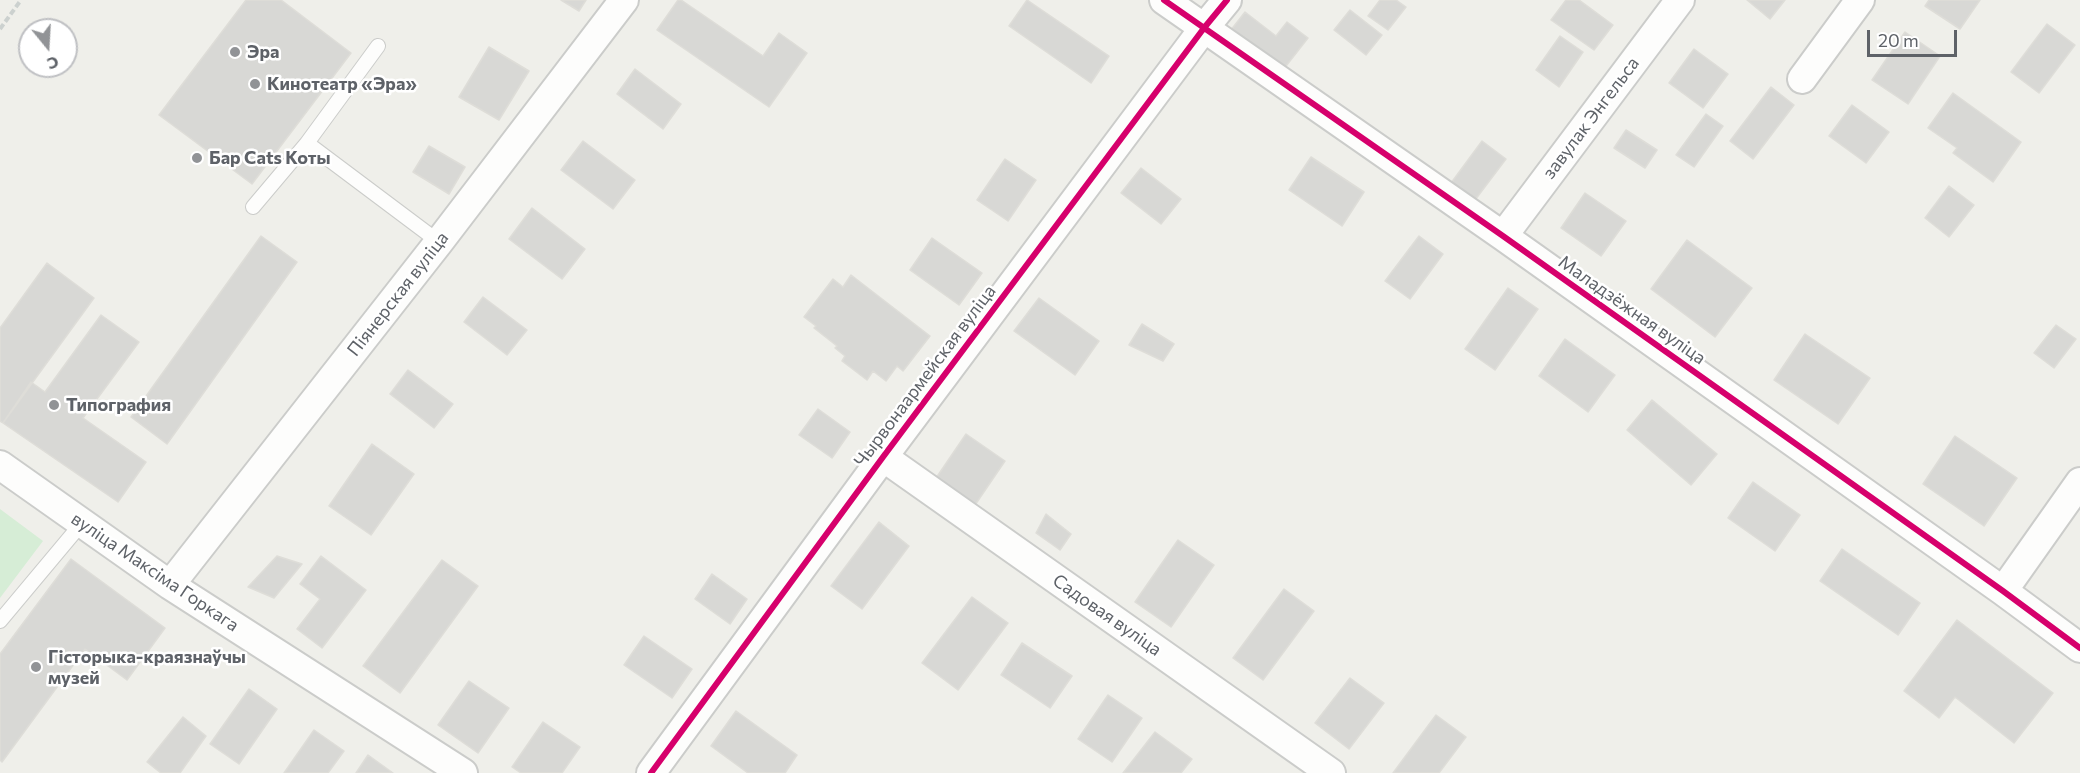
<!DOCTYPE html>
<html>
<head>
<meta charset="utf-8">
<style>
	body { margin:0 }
	#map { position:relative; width:2080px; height:773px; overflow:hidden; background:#efefea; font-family:Commissioner,sans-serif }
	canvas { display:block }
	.north { position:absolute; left:18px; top:18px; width:60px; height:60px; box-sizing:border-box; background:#fff; border:2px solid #bfc0c3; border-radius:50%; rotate:162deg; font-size:16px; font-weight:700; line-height:24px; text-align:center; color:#5e6268 }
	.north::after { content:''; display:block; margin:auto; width:21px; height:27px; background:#919396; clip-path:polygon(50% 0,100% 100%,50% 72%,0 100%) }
	.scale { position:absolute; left:1867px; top:30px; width:90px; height:27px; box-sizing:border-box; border:3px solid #5e6268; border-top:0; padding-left:8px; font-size:18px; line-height:21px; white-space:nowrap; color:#5e6268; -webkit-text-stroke:4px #fff; paint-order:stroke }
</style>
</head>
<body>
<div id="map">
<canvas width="2080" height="773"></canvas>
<div class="north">С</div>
<div class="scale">20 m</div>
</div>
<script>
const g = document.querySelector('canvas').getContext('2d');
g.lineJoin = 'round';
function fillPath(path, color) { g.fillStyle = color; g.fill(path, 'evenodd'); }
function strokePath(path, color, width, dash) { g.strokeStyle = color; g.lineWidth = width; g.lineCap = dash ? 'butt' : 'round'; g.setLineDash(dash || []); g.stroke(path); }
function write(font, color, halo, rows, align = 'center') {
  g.font = font + ' Commissioner,sans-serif'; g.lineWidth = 5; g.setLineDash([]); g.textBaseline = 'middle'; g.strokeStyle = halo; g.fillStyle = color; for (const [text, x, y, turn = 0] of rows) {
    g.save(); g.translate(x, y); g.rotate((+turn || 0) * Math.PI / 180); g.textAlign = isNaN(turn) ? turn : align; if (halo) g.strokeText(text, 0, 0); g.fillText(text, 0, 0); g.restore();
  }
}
fillPath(new Path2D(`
	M0 509 43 541 0 598Z`), '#d6edd6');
const building = new Path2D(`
	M246 0H281L351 53 252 184 159 115Z
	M561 0H586L579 11Z
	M678 0H681L763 56 779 33 807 53 769 107 657 30Z
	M1027 0 1109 56 1091 83 1009 26Z
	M1380 0H1396L1406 7 1388 30 1368 16Z
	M1566 0H1579L1613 25 1594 50 1551 20Z
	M1747 0H1785L1770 19Z
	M1929 0H1980L1960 29 1925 6Z
	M1350 10 1382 35 1366 55 1334 30Z
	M1245 12 1276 36 1287 22 1308 38 1279 75 1227 35Z
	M2047 24 2075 45 2039 93 2011 72Z
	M1905 32 1940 56 1908 104 1872 80Z
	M1560 36 1583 52 1559 87 1536 70Z
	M489 47 529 71 499 120 459 97Z
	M1694 49 1728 74 1703 108 1669 83Z
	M635 69 681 104 663 129 617 94Z
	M1771 87 1794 105 1753 159 1730 141Z
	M1953 93 2021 142 1993 182 1953 153 1957 148 1928 128Z
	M1852 105 1889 132 1866 163 1829 136Z
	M1706 114 1723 126 1694 167 1676 155Z
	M1626 130 1657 150 1645 168 1614 148Z
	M583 141 635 180 613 209 561 170Z
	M1482 141 1506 159 1475 200 1451 183Z
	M429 146 465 167 449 194 413 172Z
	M1311 157 1364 192 1342 226 1289 190Z
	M1005 159 1036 180 1008 221 977 200Z
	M1141 168 1181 199 1161 224 1121 193Z
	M1949 186 1974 205 1949 237 1925 218Z
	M1585 193 1626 221 1601 256 1561 228Z
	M532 208 585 249 562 279 509 239Z
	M261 236 297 262 167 444 131 417Z
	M1419 236 1443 254 1410 299 1385 281Z
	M932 238 982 273 959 305 910 270Z
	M1687 240 1752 288 1715 337 1651 289Z
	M47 263 94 298 3 423 0 421V328Z
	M851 275 930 336 903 371 897 366 886 381 873 371 867 380 842 361 845 356 835 348 837 346 814 328 816 326 804 317 833 279 843 287Z
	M1508 288 1538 309 1495 370 1465 349Z
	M483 297 527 330 507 355 464 322Z
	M1039 298 1099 341 1075 375 1014 331Z
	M101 315 139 342 83 418 146 462 118 502 3 423 31 382 45 392Z
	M1142 324 1174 344 1163 361 1129 345Z
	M2056 325 2076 339 2054 368 2034 353Z
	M1805 334 1870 378 1838 424 1774 380Z
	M1565 339 1615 375 1588 412 1539 376Z
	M408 370 453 404 434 428 390 394Z
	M1652 400 1717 454 1691 485 1627 430Z
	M818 409 850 432 832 458 799 435Z
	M966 434 1005 461 973 508 934 481Z
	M1955 436 2017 478 1984 526 1923 484Z
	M372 444 414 474 371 535 329 506Z
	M1753 482 1800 515 1775 551 1728 518Z
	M1046 514 1071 534 1060 550 1036 533Z
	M879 522 909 546 862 609 831 586Z
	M1178 540 1214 565 1171 627 1135 602Z
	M1842 549 1920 603 1898 635 1820 581Z
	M277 556 302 564 274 598 248 587Z
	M321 556 366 590 322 648 297 629 320 599 300 584Z
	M71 559 165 628 127 680 85 649 2 762 0 760V654Z
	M442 560 478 586 400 693 363 666Z
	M712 574 747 599 730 624 695 599Z
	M1284 589 1314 611 1263 680 1233 658Z
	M972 597 1008 623 958 690 922 663Z
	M1957 620 2053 693 2014 743 1955 697 1939 718 1904 691Z
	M644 636 692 669 672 698 624 665Z
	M1022 643 1072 676 1050 708 1001 675Z
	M1350 678 1384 703 1349 749 1315 723Z
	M469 681 509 708 478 753 438 725Z
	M249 689 277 709 239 764 210 744Z
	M1108 695 1142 718 1112 762 1078 739Z
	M736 711 797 755 785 773H748L711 746Z
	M1436 715 1466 737 1439 773H1393Z
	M183 717 206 736 180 773H161L147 762Z
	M543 722 580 747 562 773H521L512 767Z
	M314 730 344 751 328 773H284Z
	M1155 732 1192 759 1181 773H1123Z
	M368 755 393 773H356Z`);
fillPath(building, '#d8d8d5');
strokePath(building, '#deddd8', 1.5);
const service = new Path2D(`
	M378 46 307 143 439 242
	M253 207 307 143
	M0 621 82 523`);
const minor = new Path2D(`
	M1164 0 1503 236 2003 591 2080 648
	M1802 79 1860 0
	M1503 236 1680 0
	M883 457 1331 773
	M0 465 170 585 463 773
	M170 585 439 242 624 0
	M2003 591 2080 482
	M651 773 883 457 1204 28 1227 0`);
strokePath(service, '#cbccca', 16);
strokePath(minor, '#cbccca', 32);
strokePath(new Path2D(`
	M0 29 21 0`), '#ccd1cf', 4, [6, 3]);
strokePath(service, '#fdfdfc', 14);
strokePath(minor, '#fdfdfc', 28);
strokePath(new Path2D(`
	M1164 0 1503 236 2003 591 2080 648
	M651 773 883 457 1204 28 1227 0`), '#d6006c', 6);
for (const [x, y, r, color] of [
	[235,52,6,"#919396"],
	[255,84,6,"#919396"],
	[197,158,6,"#919396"],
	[54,405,6,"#919396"],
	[36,667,6,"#919396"]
]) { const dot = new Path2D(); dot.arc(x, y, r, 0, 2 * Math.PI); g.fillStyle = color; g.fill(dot); strokePath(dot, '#fff', 2); }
write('bold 18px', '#5e6268', '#fff', [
	["Эра",247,52],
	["Кинотеатр «Эра»",267,84],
	["Бар Cats Коты",209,158],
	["Типография",66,405],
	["Гісторыка-краязнаўчы",48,657],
	["музей",48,678]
], 'left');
write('18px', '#5e6268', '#fff', [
	["завулак Энгельса",1591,118,-53],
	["Піянерская вуліца",398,294,-52],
	["Маладзёжная вуліца",1632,310,35],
	["Чырвонаармейская вуліца",925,376,-53],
	["вуліца Максіма Горкага",155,572,34],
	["Садовая вуліца",1107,615,35]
]);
</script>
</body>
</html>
